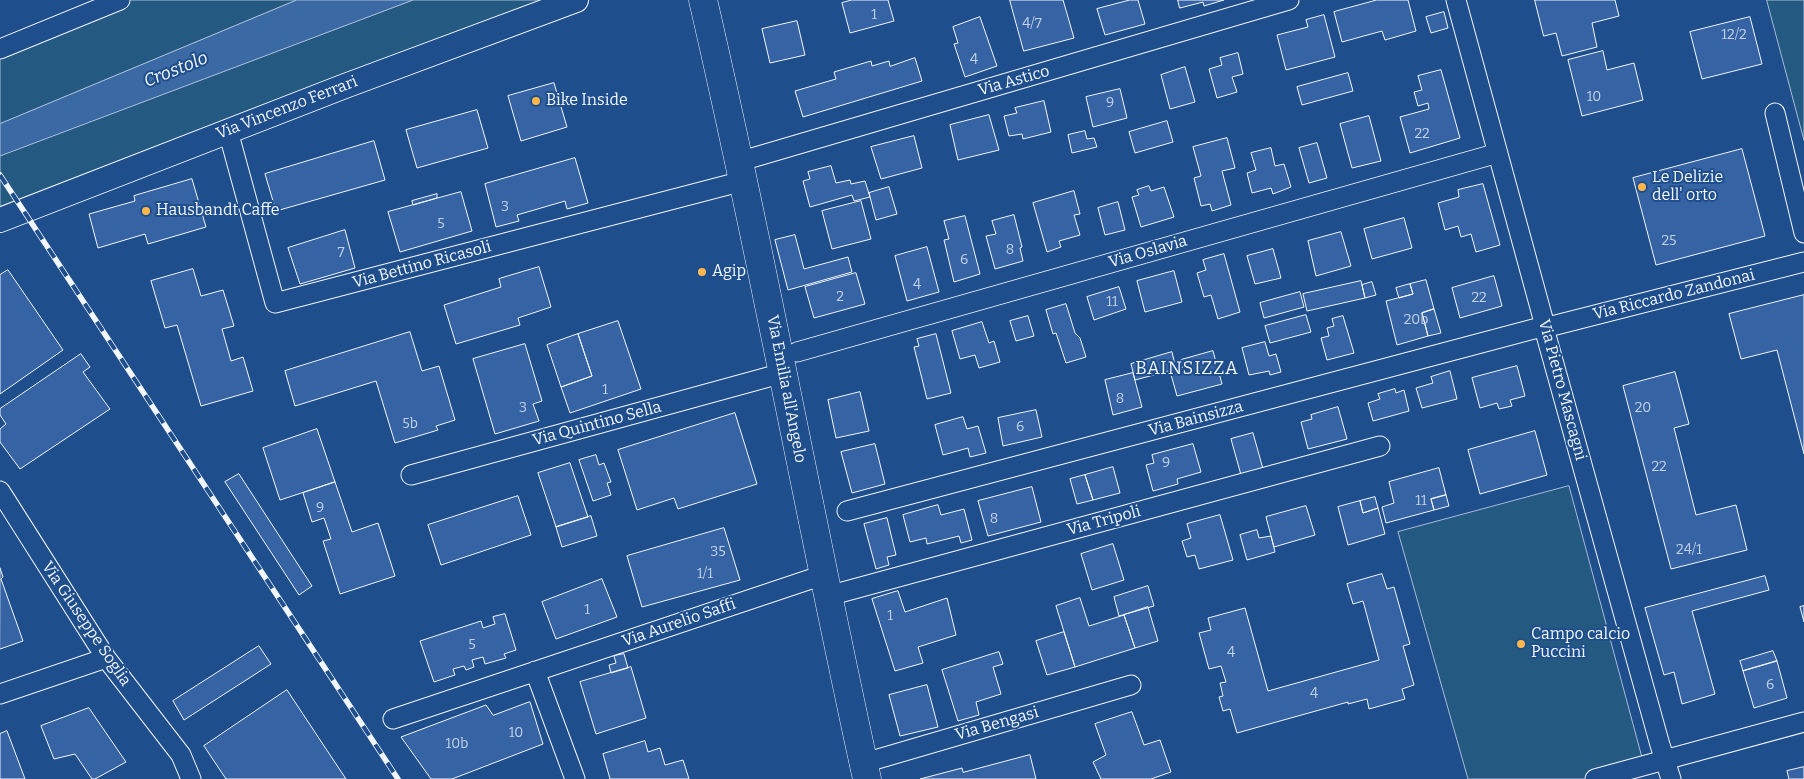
<!DOCTYPE html>
<html>
<head>
<meta charset="utf-8">
<style>
	body { margin:0 }
	canvas { display:block; background:#1f4e8c }
</style>
</head>
<body>
<canvas width="1804" height="779"></canvas>
<script>
const g = document.querySelector('canvas').getContext('2d');
g.lineJoin = 'round';
function fillPath(path, color) { g.fillStyle = color; g.fill(path, 'evenodd'); }
function strokePath(path, color, width, dash) { g.strokeStyle = color; g.lineWidth = width; g.lineCap = dash ? 'butt' : 'round'; g.setLineDash(dash || []); g.stroke(path); }
function write(font, color, halo, rows, align = 'center') {
  g.font = font + ' Bitter,serif'; g.lineWidth = 4; g.setLineDash([]); g.textBaseline = 'middle'; g.strokeStyle = halo; g.fillStyle = color; for (const [text, x, y, turn = 0] of rows) {
    g.save(); g.translate(x, y); g.rotate((+turn || 0) * Math.PI / 180); g.textAlign = isNaN(turn) ? turn : align; if (halo) g.strokeText(text, 0, 0); g.fillText(text, 0, 0); g.restore();
  }
}
const green = new Path2D(`
	M119 0H297L0 124V49Z
	M413 0H576L0 220V156Z
	M1767 0H1804V140Z
	M1569 486 1644 765 1595 779H1468L1398 532Z`);
fillPath(green, '#245a82');
strokePath(green, '#a8bbd7', 1);
const water = new Path2D(`
	M297 0H413L0 156V124Z`);
fillPath(water, '#3b69a3');
strokePath(water, '#a8bbd7', 1);
const building = new Path2D(`
	M852 0H888L894 21 850 33 842 3Z
	M1010 0H1063L1074 38 1024 51Z
	M1130 0H1138L1145 24 1105 35 1097 9Z
	M1178 0H1224L1204 6 1203 2 1180 8Z
	M1377 0H1408L1416 31 1385 40 1382 31 1342 42 1334 12Z
	M1535 0H1615L1619 16 1592 23 1597 47 1562 56 1556 33 1544 36Z
	M1444 12 1448 28 1431 33 1426 17Z
	M1324 15 1335 57 1286 70 1277 35 1308 27 1306 20Z
	M980 17 997 66 965 77 954 44 958 43 953 27Z
	M1750 17 1762 64 1702 79 1690 32Z
	M797 21 805 55 770 63 762 29Z
	M1603 51 1607 70 1634 63 1643 100 1582 116 1568 60Z
	M1238 53 1243 74 1232 77 1237 92 1217 98 1209 69 1222 65 1220 58Z
	M915 58 922 81 803 117 795 91 836 79 834 72 871 61 872 66 889 61 890 66Z
	M1185 67 1195 102 1170 109 1161 75Z
	M1441 70 1460 138 1410 153 1400 117 1429 109 1428 103 1418 106 1414 92 1422 90 1418 76Z
	M1348 73 1353 91 1302 105 1297 87Z
	M554 83 567 127 521 141 508 96Z
	M1120 89 1127 118 1093 127 1086 97Z
	M1044 101 1051 132 1023 139 1022 134 1009 136 1004 116 1017 113 1015 108Z
	M477 110 488 148 417 168 406 130Z
	M989 115 999 150 958 160 950 125Z
	M1369 116 1381 161 1352 168 1340 124Z
	M1167 121 1173 142 1135 153 1129 132Z
	M1085 131 1087 139 1094 138 1097 147 1072 153 1068 135Z
	M914 136 922 168 881 179 871 147Z
	M1227 138 1235 168 1222 171 1231 205 1212 211 1210 204 1201 206 1194 178 1201 176 1193 147Z
	M374 141 385 180 276 211 265 174Z
	M1317 143 1327 178 1309 183 1299 148Z
	M1271 148 1275 166 1284 164 1291 187 1273 194 1271 188 1252 193 1247 173 1256 170 1251 153Z
	M1742 149 1765 236 1656 265 1633 178Z
	M575 158 588 203 567 209 565 201 517 215 519 221 496 227 485 184Z
	M831 166 836 183 850 180 851 184 865 181 870 197 854 201 852 195 810 207 803 181 810 179 808 172Z
	M192 179 206 227 148 244 145 234 98 248 89 214 135 201 134 196Z
	M1483 184 1500 245 1476 252 1471 234 1461 237 1458 226 1445 230 1438 203 1459 197 1458 190Z
	M1149 186 1151 191 1164 187 1174 217 1141 227 1132 197 1139 195 1137 190Z
	M889 187 897 214 876 220 869 193Z
	M1074 191 1080 214 1074 215 1080 235 1059 241 1061 247 1047 252 1033 203Z
	M461 192 472 231 400 252 388 212Z
	M437 194V198L413 205 412 201Z
	M861 201 871 239 832 249 822 211Z
	M1118 202 1125 230 1105 235 1098 208Z
	M1014 215 1022 247 1020 248 1023 261 995 269 986 236 996 234 992 221Z
	M965 216 980 274 954 282 944 240 949 239 944 221Z
	M1404 218 1412 248 1372 259 1364 229Z
	M345 230 355 268 300 284 288 248Z
	M1341 232 1351 266 1316 276 1308 241Z
	M795 235 804 269 848 257 852 272 788 290 775 240Z
	M927 247 939 292 907 301 895 256Z
	M1273 249 1281 278 1255 284 1247 256Z
	M1224 254 1240 312 1218 319 1211 295 1204 297 1197 273 1206 270 1203 260Z
	M539 267 551 307 518 318 520 325 456 344 444 305 501 287 499 279Z
	M193 269 201 296 223 290 234 326 222 329 231 361 243 357 253 391 201 406 177 325 165 328 151 281Z
	M8 270 63 350 0 394V275Z
	M1174 271 1182 302 1145 312 1137 281Z
	M856 273 865 304 814 318 805 287Z
	M1494 276 1502 306 1460 318 1452 288Z
	M1426 280 1434 309 1422 313 1428 336 1397 345 1386 301 1413 294 1410 284Z
	M1361 281 1365 298 1307 311 1303 294Z
	M1372 282 1376 295 1365 298 1362 285Z
	M1410 284 1413 294 1399 298 1396 288Z
	M1119 287 1126 309 1094 320 1087 297Z
	M1300 292 1304 307 1264 318 1260 303Z
	M1804 295V454L1777 350 1741 359 1729 314Z
	M1066 304 1075 333 1080 338 1086 357 1066 363 1056 333 1053 334 1046 310Z
	M1434 309 1441 333 1428 336 1422 313Z
	M1306 315 1311 332 1270 343 1265 326Z
	M1028 316 1034 336 1016 341 1010 321Z
	M1343 316 1354 353 1327 360 1321 338 1329 336 1327 328 1334 326 1332 319Z
	M618 321 641 389 570 413 561 387 592 376 578 334Z
	M982 322 989 343 994 341 1000 362 979 368 975 355 960 359 952 331Z
	M410 332 422 371 439 366 455 420 436 426 438 430 395 443 376 381 295 406 285 371Z
	M578 334 592 376 561 387 547 345Z
	M936 334 951 393 927 399 914 347 919 346 917 339Z
	M1265 342 1269 356 1276 354 1281 372 1270 375 1269 371 1249 375 1242 348Z
	M525 344 542 401 533 404 539 421 495 434 473 359Z
	M1213 351 1222 384 1177 396 1170 371 1183 367 1181 360Z
	M1172 352 1176 369 1135 380 1131 364Z
	M81 354 90 367 83 372 110 409 20 469 0 442V429L6 424 0 415V409Z
	M1517 366 1525 396 1510 400 1512 406 1499 409 1497 403 1480 408 1472 378Z
	M1450 371 1457 399 1422 408 1416 388 1433 383 1431 377Z
	M1675 372 1689 424 1674 428 1696 515 1736 505 1747 550 1671 569 1623 386Z
	M1133 373 1142 407 1113 415 1105 380Z
	M1395 389 1396 393 1404 390 1409 411 1373 421 1368 403 1380 399 1378 394Z
	M860 392 869 431 836 438 828 400Z
	M1338 407 1347 439 1308 449 1301 422 1312 419 1311 415Z
	M1036 410 1042 437 1003 446 998 418Z
	M735 413 757 484 678 509 674 498 637 510 618 450Z
	M963 417 967 429 978 426 986 453 970 457 968 448 943 455 935 425Z
	M317 429 335 482 280 500 263 448Z
	M1535 431 1547 475 1480 494 1468 450Z
	M1253 433 1263 469 1241 475 1231 439Z
	M875 444 885 484 852 493 841 452Z
	M1193 444 1201 472 1177 479 1178 484 1153 491 1146 465 1154 463 1152 455Z
	M596 455 599 465 604 463 611 482 607 483 611 495 593 501 579 460Z
	M570 463 588 517 556 527 538 473Z
	M1113 467 1120 493 1093 500 1085 475Z
	M1439 468 1446 495 1431 499 1434 510 1386 523 1382 507 1394 503 1389 482Z
	M239 474 312 586 299 595 225 482Z
	M1085 475 1093 500 1077 504 1070 479Z
	M335 482 352 532 378 523 395 576 340 594 323 541 331 539 324 518 312 522 303 493Z
	M1032 487 1041 522 988 536 978 501Z
	M1446 495 1449 506 1434 510 1431 499Z
	M518 496 531 535 441 565 428 525Z
	M1375 497 1378 508 1363 513 1360 501Z
	M1360 501 1363 513 1378 508 1385 534 1348 545 1338 507Z
	M938 505 941 515 964 509 972 540 961 543 959 536 927 544 926 538 910 542 903 515Z
	M1306 506 1315 535 1274 547 1266 517Z
	M1220 515 1233 560 1199 569 1195 555 1187 557 1182 541 1191 538 1187 524Z
	M591 516 597 536 562 547 556 527Z
	M887 518 896 555 887 557 889 565 876 569 864 524Z
	M724 528 740 580 642 607 627 556Z
	M1257 530 1259 538 1271 536 1275 552 1247 560 1240 535Z
	M1113 544 1124 580 1092 590 1081 554Z
	M0 568 3 577 1 579 23 641 0 649Z
	M1382 574 1387 589 1394 587 1410 644 1403 646 1414 685 1402 689 1405 699 1369 709 1367 699 1348 704V702L1237 733 1230 709 1223 711 1219 697 1223 696 1220 683 1226 682 1221 666 1209 669 1199 633 1211 630 1208 618 1245 608 1268 691 1379 660 1363 601 1353 604 1347 584Z
	M1765 576 1769 590 1692 611 1715 694 1682 704 1674 672 1664 675 1645 608Z
	M602 579 617 617 556 639 542 602Z
	M1148 586 1154 606 1119 616 1114 597Z
	M898 591 905 612 947 598 956 635 918 647 923 663 895 671 872 599Z
	M1080 598 1089 626 1124 615 1135 648 1075 667 1056 606Z
	M1804 606V622L1800 607Z
	M1148 607 1158 641 1135 648 1124 615Z
	M505 614 516 650 504 654 506 658 485 664 483 657 472 660 474 667 466 670 464 666 453 669 455 675 434 682 420 641 481 621 483 628 495 624 493 617Z
	M1064 632 1075 667 1047 675 1036 641Z
	M259 646 271 664 184 720 173 701Z
	M1773 651 1777 661 1743 671 1740 661Z
	M999 652 1003 664 993 667 1001 694 976 702 979 715 958 721 942 670Z
	M624 654 628 668 611 673 609 665 616 663 614 656Z
	M1777 661 1787 698 1754 708 1743 671Z
	M631 667 646 718 596 734 580 682Z
	M927 685 938 727 900 736 889 695Z
	M287 690 346 779H226L204 746Z
	M530 702 543 744 452 779H431L401 737 486 705 493 715Z
	M89 708 126 762 95 779H92L75 754 54 759 41 726Z
	M1132 712 1144 745 1160 740 1171 772 1151 779H1101L1093 762 1106 755 1095 724Z
	M7 731 25 779H0V734Z
	M645 741 648 752 660 748 665 765 683 760 689 779H610L603 754Z
	M1030 755 1036 779H920L962 768 963 772Z
	M1804 767V779H1789L1787 771Z`);
fillPath(building, '#3563a3');
strokePath(building, '#f2f6ff', 1);
const minor = new Path2D(`
	M1456 0 1545 326 1544 328 1660 745 1671 779
	M0 49 120 0
	M1775 113 1804 233
	M228 131 275 303 743 181
	M738 162 1289 0
	M1544 328 1804 262
	M797 352 1498 153
	M411 475 783 373
	M0 491 106 658 181 755 191 779
	M847 511 1545 326
	M828 596 1380 446
	M535 671 575 779
	M0 694 106 658
	M393 719 823 575
	M864 763 1131 685
	M1595 779 1804 722`);
const tertiary = new Path2D(`
	M0 220 345 86 576 0`);
const secondary = new Path2D(`
	M703 0C763 259 810 520 867 779`);
strokePath(minor, '#f2f6ff', 21);
strokePath(tertiary, '#f2f6ff', 26);
strokePath(secondary, '#f2f6ff', 29);
strokePath(minor, '#1f4e8c', 19);
strokePath(tertiary, '#1f4e8c', 24);
strokePath(secondary, '#1f4e8c', 28);
const rail = new Path2D(`
	M0 175 398 779`);
strokePath(rail, '#f2f6ff', 5.5);
strokePath(rail, '#1f4e8c', 4, [11]);
for (const [x, y, r, color] of [
	[536,101,5,"#ffb74d"],
	[1642,187,5,"#ffb74d"],
	[146,211,5,"#ffb74d"],
	[702,272,5,"#ffb74d"],
	[1521,644,5,"#ffb74d"]
]) { const dot = new Path2D(); dot.arc(x, y, r, 0, 2 * Math.PI); g.fillStyle = color; g.fill(dot); strokePath(dot, '#1f4e8c', 2); }
write('14px', '#c3d1e8', null, [
	["1",874,15],
	["4/7",1032,24],
	["12/2",1734,35],
	["4",974,60],
	["10",1594,97],
	["9",1110,103],
	["22",1422,134],
	["3",505,207],
	["5",441,224],
	["25",1669,241],
	["8",1010,250],
	["7",341,253],
	["6",964,260],
	["4",917,285],
	["2",840,297],
	["22",1479,298],
	["11",1112,302],
	["20b",1416,320],
	["1",605,390],
	["8",1120,399],
	["3",523,408],
	["20",1643,408],
	["5b",410,424],
	["6",1020,427],
	["9",1166,463],
	["22",1659,467],
	["11",1421,501],
	["9",320,508],
	["8",994,519],
	["24/1",1689,550],
	["35",718,552],
	["1/1",705,574],
	["1",587,610],
	["1",890,616],
	["5",472,645],
	["4",1231,653],
	["6",1770,685],
	["4",1314,694],
	["10",516,733],
	["10b",457,744]
]);
write('16px', '#f2f6ff', '#1f4e8c', [
	["Via Astico",1014,81,-16],
	["Via Vincenzo Ferrari",287,108,-21],
	["Via Oslavia",1148,252,-16],
	["Via Bettino Ricasoli",422,265,-15],
	["Via Riccardo Zandonai",1674,295,-14],
	["Via Emilia all'Angelo",786,389,79],
	["Via Pietro Mascagni",1562,390,75],
	["Via Bainsizza",1196,419,-15],
	["Via Quintino Sella",597,424,-15],
	["Via Tripoli",1104,521,-15],
	["Via Aurelio Saffi",679,623,-19],
	["Via Giuseppe Soglia",86,624,56],
	["Via Bengasi",997,724,-16]
]);
write('16px', '#f2f6ff', '#1f4e8c', [
	["Bike Inside",546,101],
	["Le Delizie",1652,178],
	["dell' orto",1652,196],
	["Hausbandt Caffe",156,211],
	["Agip",712,272],
	["Campo calcio",1531,635],
	["Puccini",1531,653]
], 'left');
write('italic 18px', '#f2f6ff', '#1f4e8c', [
	["Crostolo",176,70,-22]
]);
g.letterSpacing = '1px';
write('18px', '#f2f6ff', '#1f4e8c', [
	["BAINSIZZA",1187,369]
]);
g.letterSpacing = '0px';
</script>
</body>
</html>
